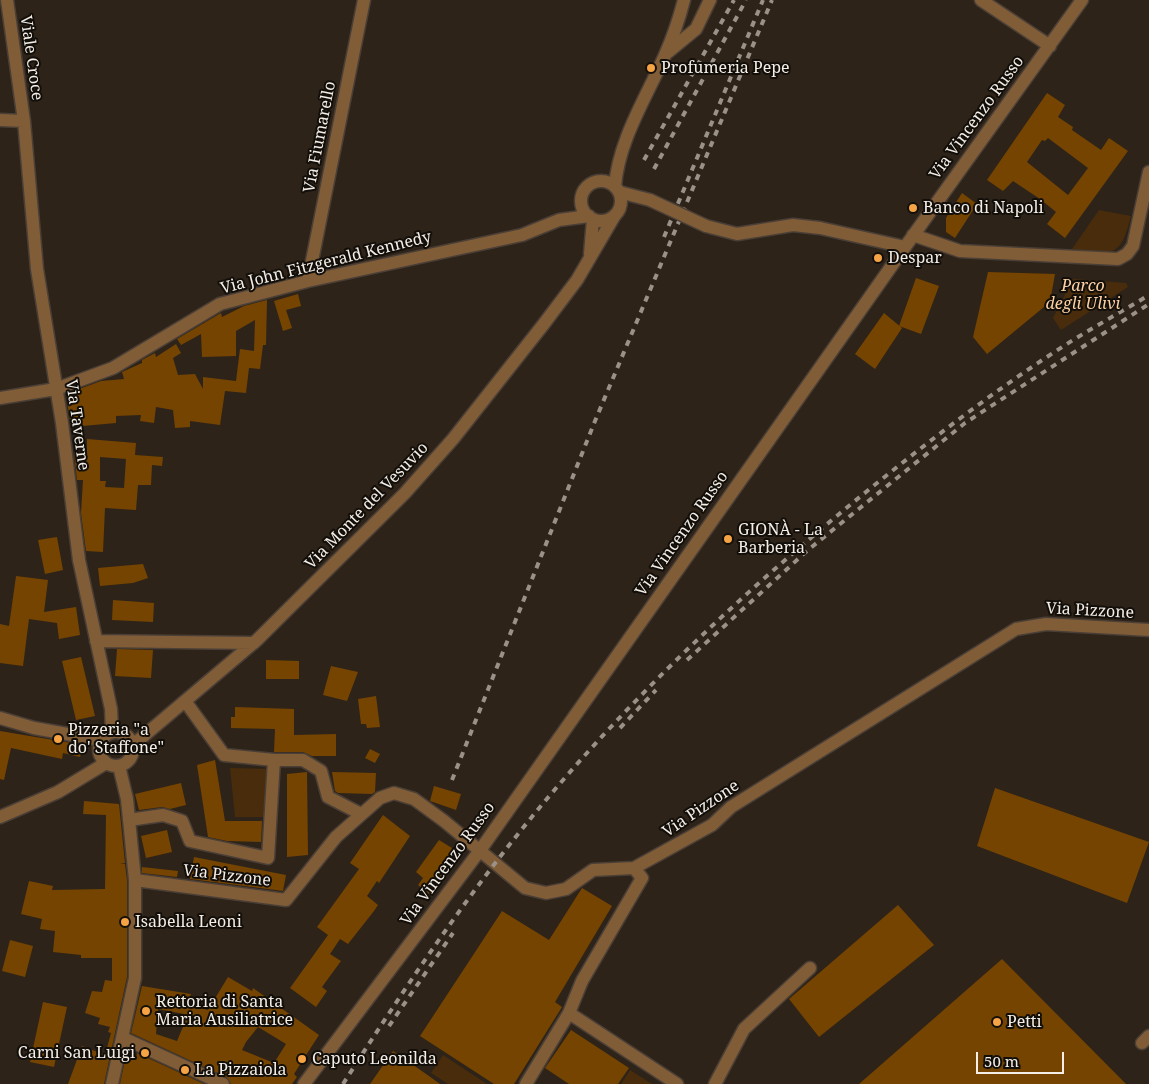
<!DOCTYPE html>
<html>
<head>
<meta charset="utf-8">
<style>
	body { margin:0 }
	#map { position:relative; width:1149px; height:1084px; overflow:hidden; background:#2e2319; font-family:"Noto Serif",serif }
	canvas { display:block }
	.scale { position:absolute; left:976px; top:1052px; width:88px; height:22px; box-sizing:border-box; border:2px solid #f5eee7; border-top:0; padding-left:6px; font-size:15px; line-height:18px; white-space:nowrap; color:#f5eee7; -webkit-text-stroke:4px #120e09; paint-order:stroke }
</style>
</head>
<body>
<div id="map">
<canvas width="1149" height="1084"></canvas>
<div class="scale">50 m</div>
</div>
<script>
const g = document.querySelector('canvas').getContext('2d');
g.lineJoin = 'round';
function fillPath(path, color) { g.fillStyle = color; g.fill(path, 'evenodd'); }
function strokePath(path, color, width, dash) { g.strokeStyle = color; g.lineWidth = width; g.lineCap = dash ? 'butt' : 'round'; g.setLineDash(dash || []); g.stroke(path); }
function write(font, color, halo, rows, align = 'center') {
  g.font = font + ' "Noto Serif",serif'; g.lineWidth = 4; g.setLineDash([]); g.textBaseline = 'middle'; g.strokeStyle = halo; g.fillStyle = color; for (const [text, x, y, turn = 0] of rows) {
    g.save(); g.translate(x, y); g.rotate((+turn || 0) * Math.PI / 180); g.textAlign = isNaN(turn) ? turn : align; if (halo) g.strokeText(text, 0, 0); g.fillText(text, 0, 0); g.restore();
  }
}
fillPath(new Path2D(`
	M1099 210 1131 216C1120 260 1112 254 1072 249Z
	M1073 279 1126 283 1128 287 1061 330 1053 318Z
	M230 768 269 769 265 817H235Z
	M443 1055 487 1084H448L431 1073Z
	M630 1070 652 1084H621Z`), '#482c0b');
fillPath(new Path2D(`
	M1047 93 1065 105 1058 117 1073 127 1072 130 1101 150 1109 138 1128 151 1065 238 1047 224 1056 212 1040 199 1013 181 1003 191 987 180ZM1048 138 1088 168 1068 195 1027 162 1042 140 1045 141Z
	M962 193 977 204 955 238 946 232V218Z
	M988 272 1055 274 1050 302 987 354 973 337Z
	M916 278 939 286 921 334 899 326Z
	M298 294 301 306 286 310 292 328 283 331 274 301Z
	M267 300 266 345H263L260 369 249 368 246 393 225 391 220 425 190 421V427L175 428 173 410 156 407 154 423 140 421 141 415 116 416V423L71 427 66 394 101 381 124 379 122 372 142 363V360L155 353 156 357 176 344 181 353 173 358 178 375 195 374 203 389V377L236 381 240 349 254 351 255 320 236 331V356L202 357 201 334 181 345 177 339 221 313 222 317 244 306Z
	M884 313 902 328 875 369 855 354Z
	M87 439 136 443 135 455 163 457 162 466 152 465 151 485H138L136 510 105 508 103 552 86 551 81 513 83 480H77L74 452H87ZM100 457 126 459 124 488 105 487 106 481H100Z
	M57 537 63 570 45 574 38 540Z
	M143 564 148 578 133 583 100 586 98 568Z
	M16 576 48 580 44 612 76 607 80 635 59 639 57 623 29 619 23 666 0 663V624L9 626Z
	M113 600 154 603 153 622 112 620Z
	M117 649 153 650 151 678 115 676Z
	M81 657 95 716 76 720 62 661Z
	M266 660 299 661V679H266Z
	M331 666 358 672 347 701 323 695Z
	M376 696 380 727 367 728 366 724H361L358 699Z
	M235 707 294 709V735L336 734V756H312L303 752H274L275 729 231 728V717H235Z
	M0 731 83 745 80 757 63 753 62 759 11 748 4 780 0 779Z
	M370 749 380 754 375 763 365 758Z
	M215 760 225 821H262L261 842 227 841 208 837 197 765Z
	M307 772 308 855 287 857V774Z
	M332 772 376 773 375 792 372 794 338 793 335 791Z
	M181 783 186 805 170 809 162 807 139 810 135 794Z
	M434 786 461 794 456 810 430 801Z
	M995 788 1149 842 1127 903 977 846Z
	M84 801 119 804 125 863 120 864H125L127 880V977L104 1084H68L82 1046 105 1055 111 1033 108 1032 110 1027 98 1024 100 1018 85 1013 92 991 102 992 105 980 112 981V958H81V955L53 952 55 931 40 929 42 919 21 914 29 881 53 886 52 890 105 889 106 815 83 814Z
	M383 815 410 836 379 883 377 881 367 896 378 905 374 911 348 944 340 939 330 954 341 961 322 987 327 991 316 1007 290 988 328 935 317 927 359 869 350 863Z
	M167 830 172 852 146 858 141 836Z
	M439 840 460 853 429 894 418 885 423 878 416 872Z
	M194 857 286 875 283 891 190 879Z
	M142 867 178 871 177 877 142 873Z
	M582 888 612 906 555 1002 562 1007 514 1084H494L420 1036 502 911 549 940Z
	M898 905 934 945 819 1037 789 999Z
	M10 940 33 946 25 977 2 971Z
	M1002 959 1126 1084H859Z
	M228 977 252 991 253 988 319 1035 294 1074 297 1077 292 1084H231L226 1077 131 1033 142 986 191 994 187 1004 208 1010ZM158 1009 184 1014 182 1021 185 1022 177 1041 156 1034ZM258 1027 286 1044 274 1063 242 1050 246 1042Z
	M43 1002 67 1007 54 1067 30 1062Z
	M571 1030 629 1068 618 1084H569L545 1068Z
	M393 1051 429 1076 440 1084H370Z
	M137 1053 204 1084H120L126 1055 136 1058Z`), '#754400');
const minor = new Path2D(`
	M7 0 24 121 37 269 62 423 79 560 111 709 112 732
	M981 0 1050 46
	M668 52 696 29 710 0
	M0 120 24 121
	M581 201a20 20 0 1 1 40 0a20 20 0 1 1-40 0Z
	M615 187C618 141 647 96 665 55 673 37 679 19 684 0
	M619 192 650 200
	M706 226 737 234 793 225 820 228 905 247
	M913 235 960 251 1118 259 1127 254 1133 246 1149 172
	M590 254 593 219
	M308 281 364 0
	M0 398 56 389 113 368 220 304 308 281 522 235 559 220 589 216
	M96 641 254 643
	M0 718 34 728 100 740
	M99 749a17 17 0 1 1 34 0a17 17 0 1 1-34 0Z
	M133 745 257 640 405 493 453 439 543 325 577 280 615 215
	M274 760H303L321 771 328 797 361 814
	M0 817 58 792 106 763
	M129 820 163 815 182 821 190 841 268 858 274 760 224 755 185 701
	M634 868 642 878 582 981 569 1013 677 1084
	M135 880 286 900 336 837 380 798 394 793 414 799 444 821 525 888 546 893 566 889 593 870 634 868 712 825 731 807 1016 629 1046 624 1149 630
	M123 1038 223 1084
	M1142 1043 1149 1036
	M112 1084 135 978V880L127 799 119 766
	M304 1084 481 849 905 247 1082 0
	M526 1084 569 1013
	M715 1084 744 1029 810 968`);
strokePath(minor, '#4a3f36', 15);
strokePath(minor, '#805c37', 12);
strokePath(new Path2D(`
	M644 160 734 0
	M654 169 746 0
	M664 237 763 0
	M687 660 808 550 965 423 1149 304
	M620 728 656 690
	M452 780 595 421 772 0
	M389 1026 453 933
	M343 1084C402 992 462 902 531 818 626 702 735 600 850 505 916 451 984 398 1056 351 1086 331 1118 314 1149 295`), '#9a9189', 4, [6, 6]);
const minorBridge = new Path2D(`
	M650 200 706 226`);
strokePath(minorBridge, '#4a3f36', 15, []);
strokePath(minorBridge, '#805c37', 12);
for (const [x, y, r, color] of [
	[651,68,5,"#f5a345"],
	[913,208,5,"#f5a345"],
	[878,258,5,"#f5a345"],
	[728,539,5,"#f5a345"],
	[58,739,5,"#f5a345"],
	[125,922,5,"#f5a345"],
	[146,1011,5,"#f5a345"],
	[997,1022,5,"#f5a345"],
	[145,1053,5,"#f5a345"],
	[302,1059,5,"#f5a345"],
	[185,1070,5,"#f5a345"]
]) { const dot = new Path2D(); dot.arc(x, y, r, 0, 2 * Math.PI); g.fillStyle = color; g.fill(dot); strokePath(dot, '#120e09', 2); }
write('16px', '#f5eee7', '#120e09', [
	["Viale Croce",31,58,82],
	["Via Vincenzo Russo",977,118,-54],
	["Via Fiumarello",320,137,-79],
	["Via John Fitzgerald Kennedy",326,263,-14],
	["Via Taverne",77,425,82],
	["Via Monte del Vesuvio",367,506,-46],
	["Via Vincenzo Russo",682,534,-55],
	["Via Pizzone",1090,611,3],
	["Via Pizzone",701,809,-34],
	["Via Vincenzo Russo",448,864,-54],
	["Via Pizzone",227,876,7]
]);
write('16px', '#f5eee7', '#120e09', [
	["Profumeria Pepe",661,68],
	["Banco di Napoli",923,208],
	["Despar",888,258],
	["GIONÀ - La",738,530],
	["Barberia",738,548],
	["Pizzeria \"a",68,730],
	["do' Staffone\"",68,748],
	["Isabella Leoni",135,922],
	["Rettoria di Santa",156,1002],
	["Maria Ausiliatrice",156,1020],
	["Petti",1007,1022],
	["Carni San Luigi",135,1053,"right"],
	["Caputo Leonilda",312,1059],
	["La Pizzaiola",195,1070]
], 'left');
write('italic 16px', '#fed1a5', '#120e09', [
	["Parco",1083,286],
	["degli Ulivi",1083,304]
]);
</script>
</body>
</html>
